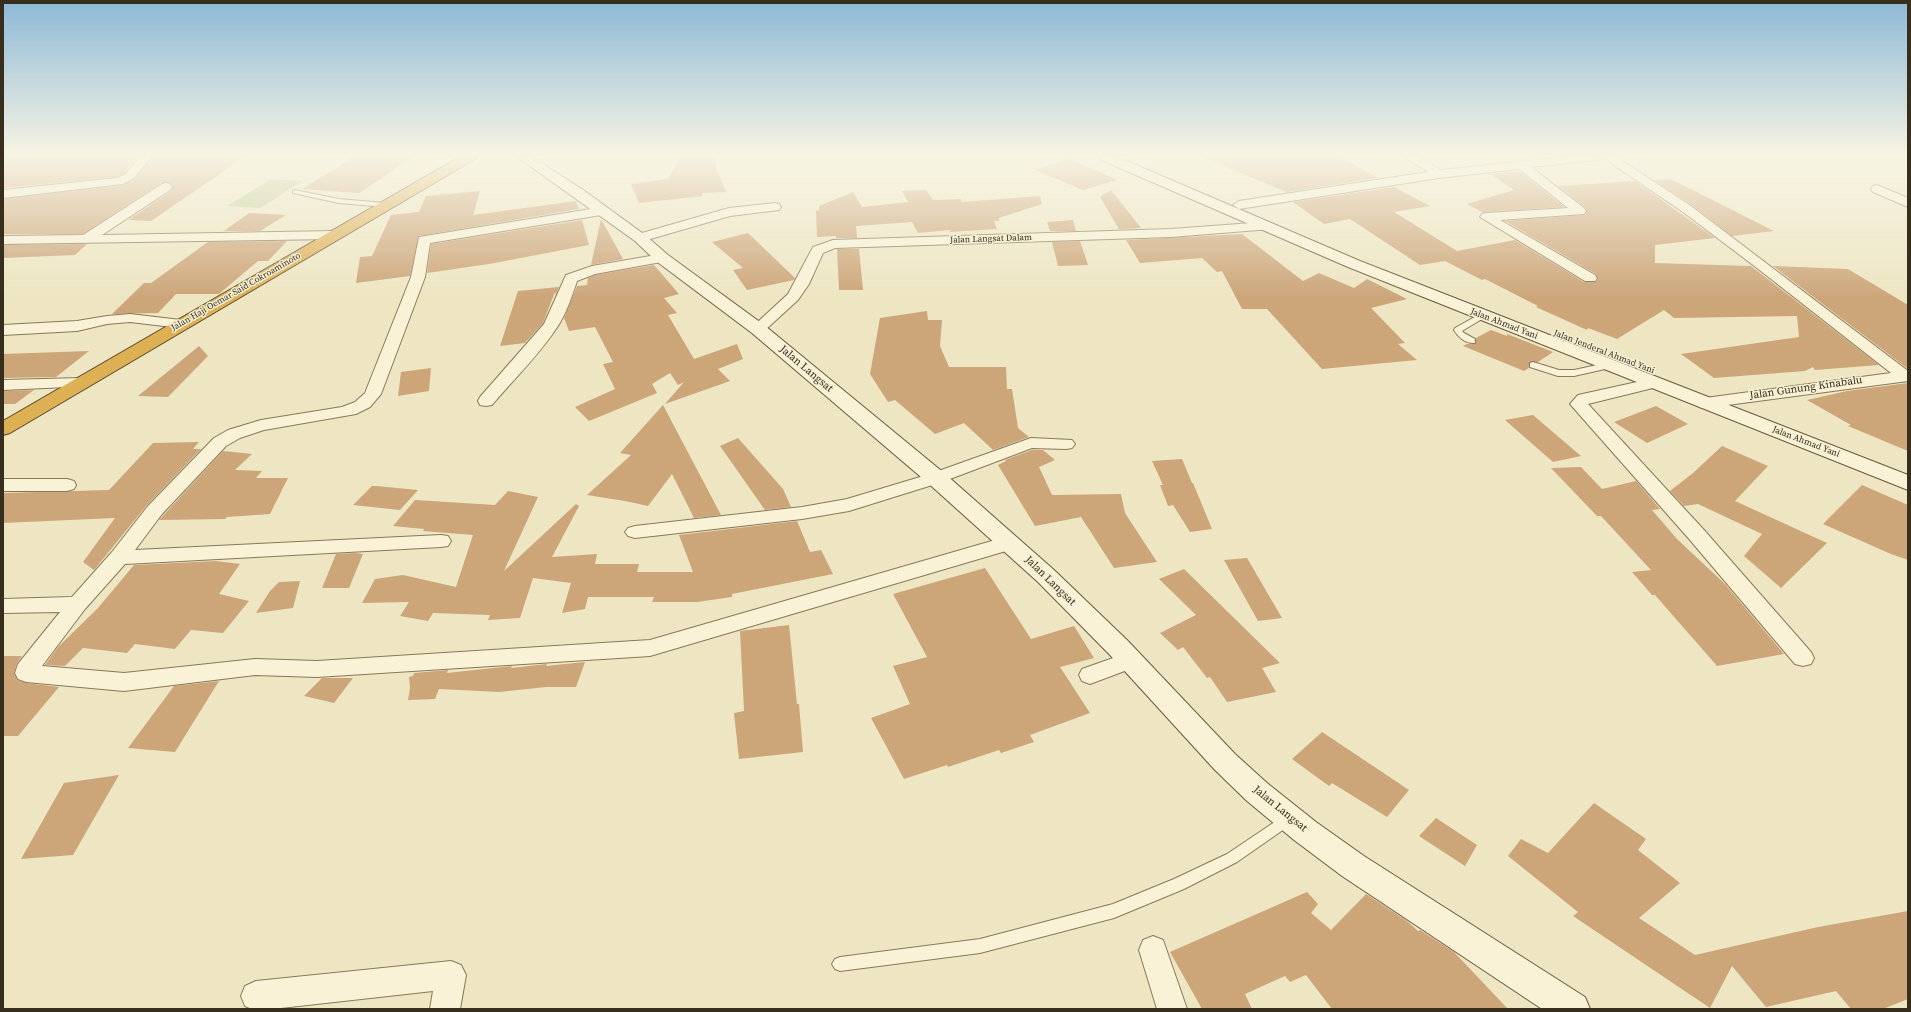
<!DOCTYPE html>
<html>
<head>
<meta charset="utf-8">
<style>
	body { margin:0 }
	#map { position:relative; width:1911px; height:1012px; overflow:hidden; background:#eee6c3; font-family:"Source Serif 4",serif }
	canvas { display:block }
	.frame { position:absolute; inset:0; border:4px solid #382e1e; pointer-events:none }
</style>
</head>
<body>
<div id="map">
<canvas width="1911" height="1012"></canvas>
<div class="frame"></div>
</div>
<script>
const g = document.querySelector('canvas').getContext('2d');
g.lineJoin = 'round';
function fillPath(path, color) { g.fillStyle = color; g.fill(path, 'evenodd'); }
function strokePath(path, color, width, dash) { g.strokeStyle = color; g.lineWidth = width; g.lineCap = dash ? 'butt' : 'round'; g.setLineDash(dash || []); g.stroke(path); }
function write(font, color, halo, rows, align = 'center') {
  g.font = font + ' "Source Serif 4",serif'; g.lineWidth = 3; g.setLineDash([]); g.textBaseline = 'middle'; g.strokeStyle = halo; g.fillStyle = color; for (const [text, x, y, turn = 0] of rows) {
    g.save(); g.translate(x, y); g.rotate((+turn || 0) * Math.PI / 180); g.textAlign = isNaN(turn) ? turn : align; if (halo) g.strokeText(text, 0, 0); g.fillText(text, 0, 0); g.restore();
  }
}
fillPath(new Path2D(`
	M271 179 303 181 260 208 227 206Z`), '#c0cc97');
fillPath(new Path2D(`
	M3 156H138L125 173 117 177 3 188Z
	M153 156H246L151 221 128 220 171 191 173 186 170 183H161L83 234H3V199L123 185 135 179Z
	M355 156H415L359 193 302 189Z
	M681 156H717L716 168 726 192 702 193 703 196 639 203 631 184 668 179Z
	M1199 156H1338L1378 178 1287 192Z
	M1069 158 1117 180 1083 190 1035 170Z
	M1519 171 1564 207 1482 212 1467 204 1514 190 1491 174Z
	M1671 179 1774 231 1732 236 1692 205 1654 180Z
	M1635 181 1715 238 1655 245V263L1751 266 1879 365 1815 370 1813 367 1805 371 1714 378 1681 354 1799 337 1797 316 1674 318 1664 310 1617 339 1588 328 1587 330 1536 307 1538 306 1485 279 1482 280 1445 261 1420 265 1350 219 1324 224 1293 202 1394 187 1430 206 1394 212 1457 251 1515 240 1584 282H1595L1598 279 1596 274 1505 221 1585 215 1587 210 1585 207 1558 186Z
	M926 190 933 200 961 199 962 202 1040 196 1042 204 999 218V221H994L997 229 950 232V230L918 233 912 222 856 226 857 238H836V236L817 237 816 211 819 210V206L853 192 862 207 908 202 902 191Z
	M1111 190 1141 228 1119 229 1100 197Z
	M480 191 473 215 576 201 579 209 419 236 410 276 356 283 360 257 372 256 391 215 419 212 426 196Z
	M249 213 286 215 260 231H224Z
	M601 219 623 259 591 265Z
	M582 220 589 245 489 264 427 273 431 244Z
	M1073 220 1076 231H1050L1047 222Z
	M748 233 795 278 794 280 747 290 733 270 743 268 712 242Z
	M1242 234 1303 281 1319 273 1354 288 1367 279 1407 299 1371 308 1405 343 1398 344 1417 360 1322 369 1267 309H1242L1222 271 1217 272 1202 258 1140 263 1126 240Z
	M287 241 268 261H258L219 294H176L158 313 112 314 144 283H151L208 242Z
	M1080 241 1088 265 1058 266 1052 242Z
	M87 244 75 255 3 258V245Z
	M837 249H859L863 290H839Z
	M654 265 679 294 664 298 677 313 668 315 694 359 737 344 743 359 718 369 730 381 665 404 684 382 678 385 670 373 652 384 657 393 589 421 575 407 615 389 603 364 613 362 595 327 569 331 564 318 577 286 587 285 588 278 595 275Z
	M1773 266 1848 269 1908 305V369Z
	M559 287 556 295 555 292 543 323 525 343 500 346 518 291Z
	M927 311 928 320H942L940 346 949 367H1006L1007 389H1012L1018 428 1029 437 993 450 964 423 935 434 895 400 888 402 870 374 880 318Z
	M1491 330 1507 336V334L1553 352 1538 362H1530L1529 368 1524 371 1463 346 1467 344H1476V338Z
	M199 346 208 356 168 397 138 396Z
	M89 351 56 377 3 378V354Z
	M431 368 429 391 398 396 401 372Z
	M1908 383V451L1848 426 1851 425 1807 400 1847 391Z
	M34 390 15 404H3V391Z
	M663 405 721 515 694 518 672 474 648 506 625 501 587 495 631 455 620 453Z
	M1656 406 1688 424 1647 443 1614 422Z
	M1533 415 1581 456 1553 462 1505 420Z
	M738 438 783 489 791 507 765 510 720 446Z
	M199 442 193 449H201L147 505 94 570 83 562 115 518 3 523V493L109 490 153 443Z
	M1722 446 1768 466 1735 501 1827 543 1781 588 1744 556 1762 534 1698 504 1684 506 1670 491 1693 473Z
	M1032 450H1043L1055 460 1039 467 1052 495 1121 494 1125 513 1157 562 1114 568 1081 517 1035 526 998 465 1006 461 1005 460Z
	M223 451 252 454 235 470 262 471 256 478H288L270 514 227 517 225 519 159 520Z
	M1182 459 1192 483H1193L1212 529 1190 532 1173 505 1168 506 1160 485H1163L1152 461Z
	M1581 467 1602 489 1636 481 1660 509 1652 510 1677 539 1725 584 1784 654 1717 666 1655 595H1652L1632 572 1651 570 1601 516H1597L1551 468Z
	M1862 485 1908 505V560L1891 554 1823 524Z
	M372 486H376L418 490 400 510 353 505Z
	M508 491 538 497 504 571 576 504 579 506 552 557 597 554 595 564H639L637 572H693L679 535 797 521 810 552 821 550 833 574 732 594V597L697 602H652L654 597H588L585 609 562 613 571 583 533 578 520 618 488 620 490 615 433 613 428 621 400 616 409 602 362 603 375 579 403 575 456 587 473 535 423 531 424 529 393 526 415 500 495 505Z
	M356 553 363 554 349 588H322L336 554Z
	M1247 558 1282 618 1258 621 1224 560Z
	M216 561 240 564 219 594 249 601 223 633 191 630 175 649 135 644 127 653 83 648 65 666 45 665 58 647 98 608 134 565Z
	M985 568 1031 639 1074 626 1094 658 1060 667 1090 713 1030 735 1034 742 1001 753 999 750 948 767 947 765 904 779 871 718 910 704 893 666 927 657 893 594Z
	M1184 569 1280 663 1262 668 1276 692 1227 702 1210 677 1207 678 1183 647 1178 650 1160 633 1196 615 1159 579Z
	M300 581 293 608 256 613 270 591 279 582Z
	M789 625 797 704H799L803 752 739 759 734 713 744 711 740 631Z
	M3 656H22L17 663 14 673 17 680 26 683 59 687 18 736H3Z
	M585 662 576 687H546L499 692 439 689 435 699 408 700 410 688 409 677 413 676 414 673 448 670 447 673 512 666 511 668 547 664 546 666Z
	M322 678H353L334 703 304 696Z
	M219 681 175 752 128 748 174 686Z
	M1322 732 1409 790 1387 817 1332 783 1329 786 1292 759Z
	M119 775 73 855 21 859 64 783Z
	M1594 803 1646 839 1638 850 1680 883 1639 918 1695 955 1818 927 1908 911V999L1883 1009H1851L1836 991 1766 1007 1732 966 1710 1008 1573 916 1578 912 1508 856 1521 839 1548 853Z
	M1436 818 1477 845 1465 866 1419 836Z
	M1307 892 1318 904 1311 913 1331 930 1366 894 1407 921 1418 931 1420 930 1454 952 1508 1009H1332L1306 975 1290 982 1285 976 1245 994 1252 1009H1202L1170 952Z`), '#cca579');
const lane = new Path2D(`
	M295 190 339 199 385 203 388 205 385 207 339 203 293 193V191Z
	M1480 314H1486L1487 316 1462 331 1464 333 1475 339V343C1466 344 1458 337 1454 330L1455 328Z
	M1533 362 1559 370H1574L1611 362 1615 365 1614 367 1574 376H1558L1530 367V363Z
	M1288 813 1293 815 1295 819 1293 823 1237 862 1184 889 1114 918 980 953 840 971 835 969 832 964 835 959 840 957 980 939 1113 904 1174 879 1227 854Z`);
const street = new Path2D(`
	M140 156H152L134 178 123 184 3 198V190L117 178 126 174Z
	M1403 156H1417L1441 170 1573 156H1615L1691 206 1908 371V381L1705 408 1699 407 1697 403 1699 399 1705 398 1891 373 1757 268 1683 212 1605 159 1531 167 1584 208 1586 211 1584 214 1500 220 1595 275 1597 278 1595 281H1585L1480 217 1482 214 1486 213 1568 208 1519 169 1439 178 1239 209 1233 205 1239 201 1428 172Z
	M166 183 170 184 172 187 170 190 102 235 334 231 339 232 341 235 339 238 334 239 3 244V236L83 235 162 184Z
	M1877 185 1908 198V207L1873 192 1871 189 1873 186Z
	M775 203 779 204 781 207 779 210 730 216 640 242 635 241 633 238 635 235 729 208Z
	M603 207 609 211 607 214 430 243 425 277 381 394 370 407 356 414 264 430 240 438 226 446 162 514 135 550 441 535 448 536 451 541 448 546 441 547 125 564 85 609 42 666 124 673 255 659 317 661 650 640 1009 536 1016 538 1019 543 1016 548 650 656 317 677 255 675 124 691 26 682 18 679 15 673 18 664 60 612 3 613V599L72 597 112 552 148 506 214 438 228 430 261 420 342 407 355 402 365 393 411 277 419 237Z
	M1266 222 1271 223 1272 226 1271 229 1171 237 835 248 823 253 809 284 798 300 763 332H753L750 329 788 294 813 247 833 240 1171 229Z
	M662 254 667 255 669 258 667 261 595 274 577 281C572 296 567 312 558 326 539 355 514 379 492 405L486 406 480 405 478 401 480 397 544 324 566 275 592 266Z
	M130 314 181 320 186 321 188 324 186 327 181 328 130 322 107 324 77 331 3 335V325L77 321 107 316Z
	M82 378 88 380 90 383 88 386 3 390V380Z
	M1655 378 1661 380 1663 383 1661 386 1588 404 1704 530 1811 652 1814 658 1811 664 1803 666 1795 664 1690 540 1570 404 1578 395Z
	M1031 438 1072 440 1075 444 1072 448 1066 449 1032 448 942 482 849 511 802 519 635 538 628 536 625 532 628 528 635 526 802 507 847 499 930 474Z
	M3 479H67L74 481 76 485 74 489 67 491H3Z
	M1130 652 1138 654 1141 660 1138 666 1090 684 1082 681 1079 675 1082 669Z
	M1153 936 1163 940 1187 1009H1157L1139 950 1143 940Z
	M451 961 461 965 466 975 460 1009H430L433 991 272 1009H252L245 1006 241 996 245 986 256 981Z`);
const secondary = new Path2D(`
	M516 156H531L586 192 645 235 668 255 764 325 944 473 1054 570 1128 641 1235 754 1267 783 1316 822 1364 856 1585 997 1590 1009H1542L1342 876 1294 840 1247 801 1215 770 1110 655 1038 582 928 483 752 333 656 261 635 241Z
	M1098 156H1115L1360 261 1908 475V490L1348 267 1099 159Z`);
const highway = new Path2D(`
	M461 156H477L475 159 10 433 3 435V421Z`);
strokePath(lane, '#88785a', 2);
strokePath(street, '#88785a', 2);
strokePath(secondary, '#6a593d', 2);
strokePath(highway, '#56452e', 2);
fillPath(lane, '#f9f2d7');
fillPath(street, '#f9f2d7');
fillPath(secondary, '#f9f2d7');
fillPath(highway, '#ddb054');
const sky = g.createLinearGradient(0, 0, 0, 298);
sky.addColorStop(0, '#8db9d6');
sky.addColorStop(0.52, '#f7f4e4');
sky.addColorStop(1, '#f7f4e400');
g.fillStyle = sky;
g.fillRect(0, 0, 1911, 298);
write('9px', '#382e1e', '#f5efd3', [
	["Jalan Langsat Dalam",991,239,-2],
	["Jalan Haji Oemar Said Cokroaminoto",236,292,-30],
	["Jalan Ahmad Yani",1504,324,21],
	["Jalan Jenderal Ahmad Yani",1604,352,21],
	["Jalan Ahmad Yani",1806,442,21]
]);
write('11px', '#382e1e', '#f5efd3', [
	["Jalan Langsat",806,369,40],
	["Jalan Gunung Kinabalu",1806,388,-8],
	["Jalan Langsat",1050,581,44],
	["Jalan Langsat",1280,809,39]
]);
</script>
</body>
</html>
